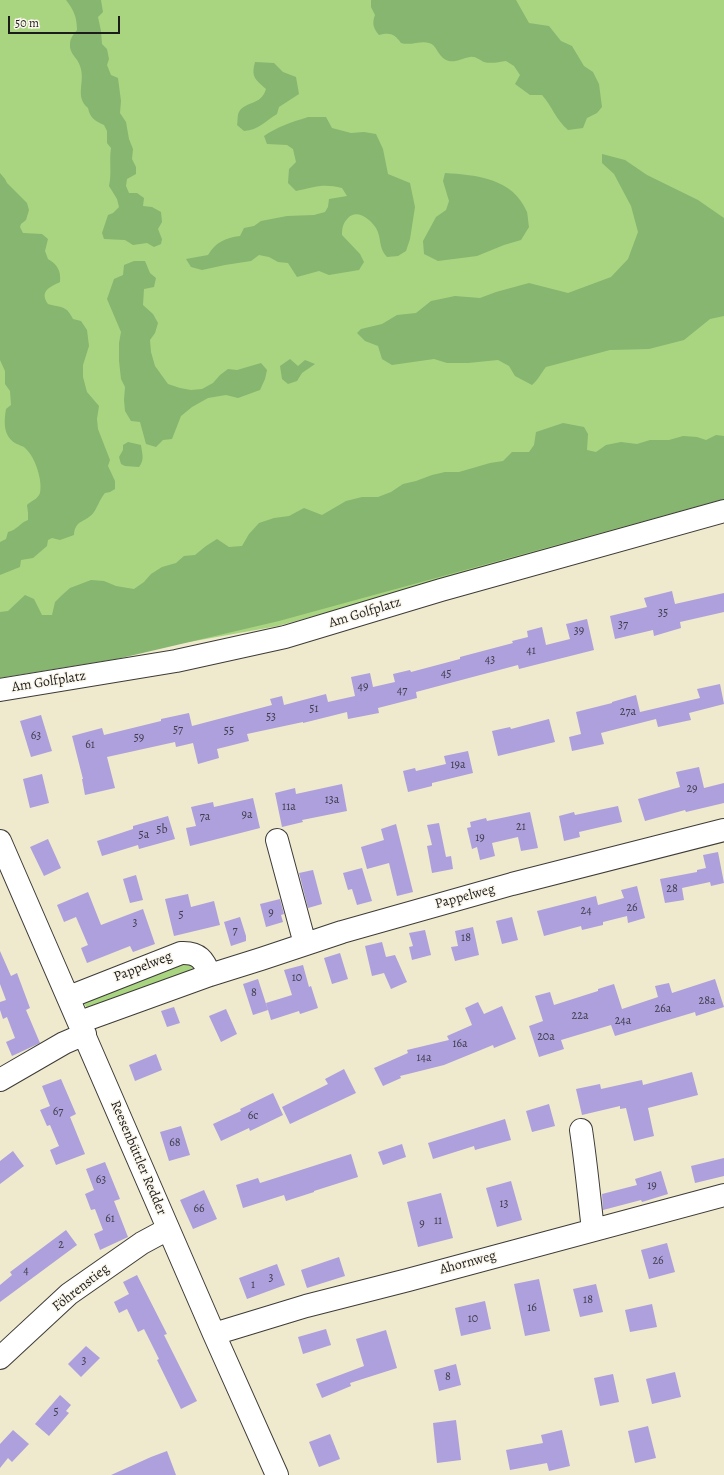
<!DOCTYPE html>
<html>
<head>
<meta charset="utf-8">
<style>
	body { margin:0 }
	#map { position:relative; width:724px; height:1475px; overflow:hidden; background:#efe9ce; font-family:Alegreya,serif }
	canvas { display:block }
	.scale { position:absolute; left:8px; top:16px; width:112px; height:18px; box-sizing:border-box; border:2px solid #1c1c1c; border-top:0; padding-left:5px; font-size:12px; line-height:14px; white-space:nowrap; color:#1c1c1c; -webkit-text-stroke:3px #fbf7ec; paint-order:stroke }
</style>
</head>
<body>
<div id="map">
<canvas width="724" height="1475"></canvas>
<div class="scale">50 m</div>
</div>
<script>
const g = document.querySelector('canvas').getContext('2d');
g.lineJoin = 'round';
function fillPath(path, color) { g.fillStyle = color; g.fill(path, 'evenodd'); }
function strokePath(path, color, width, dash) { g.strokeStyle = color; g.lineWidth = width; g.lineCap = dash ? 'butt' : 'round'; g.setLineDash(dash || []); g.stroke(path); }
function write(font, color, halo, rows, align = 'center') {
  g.font = font + ' Alegreya,serif'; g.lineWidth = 3; g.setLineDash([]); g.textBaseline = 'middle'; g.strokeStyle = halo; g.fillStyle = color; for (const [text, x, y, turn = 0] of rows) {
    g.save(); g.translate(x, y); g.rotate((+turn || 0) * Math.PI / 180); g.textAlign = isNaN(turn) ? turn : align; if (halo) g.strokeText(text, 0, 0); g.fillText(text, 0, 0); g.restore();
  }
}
fillPath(new Path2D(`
	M0 0H724V500L592 536 468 573 278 626 0 676Z
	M183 957 200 970 87 1008 84 1004V1000Z`), '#a9d581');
fillPath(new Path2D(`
	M66 0H101L103 12 98 17 101 31 102 44 107 49 109 59 107 65 111 75 118 78 121 101 120 113 126 122 129 139 133 149 132 159 136 167V174L127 179 126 186 129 193H137L144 198 143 206 152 207 161 212 162 222 158 229 162 239 161 244 154 247 147 243 133 245 125 240 104 239 102 233 108 215 113 213 119 207 117 199 109 186C112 173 109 161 111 148L107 143V131L104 125C95 121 90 118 88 108 74 96 86 82 80 66 78 58 69 54 70 44 70 38 74 34 77 30 77 18 74 10 66 0Z
	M371 0H516L529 23 549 26 561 41 572 46 584 66 593 72 599 84 602 107 597 113 587 118 583 128 568 130C556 120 552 106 542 95H530L515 84 520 75 514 66 506 61C499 62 491 64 484 62 479 60 476 56 470 57 462 58 454 64 446 60 437 55 437 45 429 43 421 40 411 46 401 43 395 34 390 32 379 35 373 28 372 23 375 15L371 7Z
	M255 62 274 63 283 72 296 77 299 94 279 107 277 114C265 121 259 130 244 131L237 125C238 122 237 115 239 112 245 101 261 106 266 89 255 79 251 77 255 62Z
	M308 117H326L332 128 351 133 364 132 376 134 383 149 388 174 410 183 415 207 410 239 406 251 398 256 387 257C378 248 382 238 376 228 371 220 357 208 348 218 343 223 342 228 342 235L360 254 364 262 359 270 329 275 319 271 297 277 288 263 278 262 269 257 259 255 251 261 225 265 202 270 191 267 186 259 208 255C216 242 225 238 240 236L244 228 254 226 261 221 287 216 314 215 325 212 328 207 329 199 347 196 342 188C323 183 314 187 296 191L288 183 289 169 296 162 293 149 287 145 267 144 264 136C277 127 292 122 308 117Z
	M602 154 625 160 647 175 698 200 724 218V316L710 319 684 340 649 349 610 350 546 367C541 373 538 380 532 385L515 376 509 366 498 360 468 363H447L434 359 392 365 382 359 378 346 365 341 357 333 361 329 382 324 397 315 416 313 431 301 455 296 480 298 496 292 529 283 568 293 611 277 628 259 638 232 631 206 614 174 602 163Z
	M0 173 5 179 7 183 27 203 29 210 26 220 21 224 20 227 23 233 42 234 48 239 45 251 48 259C58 265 61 271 60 282 50 287 39 291 48 304 62 308 66 305 73 319L81 321 87 330 89 346 83 365V377L87 392 99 406 97 419 98 429 110 460 108 466 115 481V489L110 492 105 493C100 499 98 506 94 512 86 523 75 519 74 535L60 540 52 538 48 540 47 546 33 558 21 560 20 567 0 575V542L6 539 8 532C17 530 20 523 28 520V513L27 505C31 501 38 499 40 493 43 481 35 457 26 449 24 446 18 445 15 443 3 435 4 422 6 409L11 405 10 391 5 384V371L0 360Z
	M445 173C476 175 513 178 527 212 528 216 528 222 529 227L521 240 504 245 477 256 438 261 424 254 423 241 436 217 446 210 449 201 443 181Z
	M134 261H145L150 273 156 278 154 287 144 289 143 305 153 314 158 323 155 333 150 340 151 352 155 366 168 384 180 388 191 390 202 389 213 383 220 375 228 369 237 370 261 363 267 370 265 379 260 390 238 398 226 395 208 398 192 407 181 416 172 439 163 440 156 447 146 444 140 422 131 421 125 411 124 400 125 387 121 379 119 361V343L121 332 107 299 114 279 123 275 124 265Z
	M290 359 298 366 305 360 315 364 302 373 297 381 288 384 282 379 280 366Z
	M563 423 584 427 588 434 587 450 596 452 606 445 621 442 637 444 650 440H669L683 436 697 437 706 440 716 435 724 436V499L279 621 117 659 0 678V612L8 611 25 595 34 599 42 615H52L55 602 61 596 70 588 91 580 104 581 116 586 134 589 144 582 151 574 162 567 176 563 184 556 195 555 206 546 217 539 229 547 242 546 249 534 259 523 274 518 289 516 304 508 322 515 346 501 362 497H378L391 492 403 484 416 481 432 475 445 472H459L490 463 503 461 512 452H529L534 445 536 432Z
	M128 442 141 445C142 454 145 459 139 467L125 466 121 464 119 457 123 450V445Z`), '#86b66f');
fillPath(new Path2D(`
	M672 591 675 604 724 593V612L680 622 681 628 654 636 653 630 615 639 610 616 647 607 644 598Z
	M587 619 594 650 519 669 518 665 416 692 417 698 378 708 379 713 348 719 347 712 303 723V722L247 734 249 741 217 749 219 758 198 764 193 743 176 747 175 742 107 757 115 788 85 795 82 779H83L72 736 102 728 104 735 161 721V719L189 713 192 726 272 705 270 699 282 696 284 705 326 694 328 702 355 696 351 677 370 673 373 687 395 682 393 674 410 670 411 672 460 659V657L513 643 512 641 528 637 527 631 542 627 546 645 570 639 566 624Z
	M720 684 724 704 689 713 691 720 658 727 656 719 601 733 604 744 572 751 569 737 581 734 576 712 612 703V702L636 695 640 712 700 698 697 689Z
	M41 715 52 751 31 757 20 721Z
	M549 719 555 742 498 756 492 731 510 727 511 729Z
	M468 751 473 773 432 783V786L408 792 403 771 415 768 416 771 446 764 444 756Z
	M699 767 704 788 724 783V803L686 812 685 810 645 821 638 799 680 787 676 772Z
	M42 774 49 803 30 808 23 779Z
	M342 784 347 811 302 820 303 822 282 827 275 793 295 788 296 794Z
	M253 798 260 828 190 846 186 828 196 826 191 807 213 802 214 807Z
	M618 806 622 822 579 832 580 837 564 841 559 816 574 812 575 815Z
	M530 812 538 848 521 851 518 837 492 843 495 856 480 860 477 847 472 849 467 828 471 827 470 822 486 818 487 821Z
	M168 816 175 839 139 849 138 845 102 856 97 841 133 829V826Z
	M439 823 446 857 451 856 453 869 432 873 427 846 432 845 427 825Z
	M396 824 413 892 397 896 389 863 367 869 361 847 384 840 381 829Z
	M48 839 61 868 44 876 30 847Z
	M718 852 724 883 711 886 710 882 682 888 684 900 665 903 660 879 697 872V870L706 868 703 855Z
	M362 868 372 901 357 905 352 889 348 890 343 873Z
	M313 870 322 904 308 908 299 873Z
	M136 875 143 900 130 903 123 879Z
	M637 886 645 918 628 923 627 916 603 922V925L582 930 581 926 544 936 537 911 596 896 598 905 624 898 621 890Z
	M88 892 101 925 143 909 155 944 133 952 130 946 87 963 81 948 88 945 76 917 64 922 57 905Z
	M188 894 191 907 214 901 220 925 174 936 165 899Z
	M280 899 284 914 281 915 283 922 266 927 260 904Z
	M240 917 246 936V941L231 946 224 922Z
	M512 917 518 940 502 944 496 921Z
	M473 927 479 955 455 961 451 947 458 946 455 931Z
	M425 930 431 955 412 960 409 947 413 946 409 933Z
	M382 942 386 957 395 955 407 982 391 989 384 973 372 976 365 946Z
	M0 951 11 976 17 973 30 1008 26 1010 40 1043 12 1056 6 1042 15 1038 7 1017 3 1019 0 1010V1002L6 1000 0 984Z
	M340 953 348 979 332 984 324 958Z
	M303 965 309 987 311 986 318 1008 300 1014 299 1011 271 1020 266 1003 292 995 284 970Z
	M258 979 268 1010 253 1015 243 984Z
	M715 979 724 1007 696 1016 695 1012 615 1036 611 1025 561 1040 564 1049 539 1057 529 1026 543 1021 535 996 550 992 554 1005 598 991V989L614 984 622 1009 658 997 655 986 669 983 672 993Z
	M478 1002 484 1014 502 1006 516 1039 494 1048 493 1045 444 1065 400 1076 401 1078 383 1086 374 1068 408 1053 407 1050 449 1040 447 1036 472 1025 465 1008Z
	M174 1007 180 1023 167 1027 161 1011Z
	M226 1009 237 1034 221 1042 209 1016Z
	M156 1054 162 1070 135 1081 129 1065Z
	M344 1069 356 1093 290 1124 282 1107 328 1084 325 1079Z
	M692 1072 698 1095 648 1108 654 1136 634 1141 626 1108 620 1109V1106L582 1115 576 1089 600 1084 601 1089 642 1080 643 1085Z
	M61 1079 76 1114 70 1117 85 1154 56 1165 50 1150 59 1146 50 1125 47 1126 40 1110 50 1106 42 1086Z
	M273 1093 283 1115 250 1131 249 1128 221 1141 213 1124 241 1111 240 1109Z
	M549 1104 555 1126 532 1132 526 1111Z
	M505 1119 511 1140 475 1150 474 1146 433 1159 428 1143Z
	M181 1126 190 1155 169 1161 160 1132Z
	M402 1144 406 1157 383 1165 378 1152Z
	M13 1151 24 1166 0 1184V1161Z
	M351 1154 358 1177 314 1191V1192L286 1201 284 1195 243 1208 236 1185 258 1178 260 1183Z
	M724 1158V1176L695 1183 691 1166Z
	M105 1162 120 1199 114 1201 128 1237 100 1250 94 1234 103 1230 95 1209 91 1210 85 1194 94 1190 86 1169Z
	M661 1171 668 1194 642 1202 641 1200 603 1210 602 1194 637 1185 635 1179Z
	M511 1181 522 1220 497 1227 486 1188Z
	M204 1190 217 1219 193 1229 180 1200Z
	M441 1193 453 1238 418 1247 407 1202Z
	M66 1230 77 1245 0 1302V1285L12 1275 10 1272Z
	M667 1243 675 1272 649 1279 641 1250Z
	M339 1257 345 1276 307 1288 301 1270Z
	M277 1264 285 1285 247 1299 239 1278Z
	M137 1275 167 1334 164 1335 197 1401 181 1409 157 1360 159 1359 144 1329 138 1332 127 1309 119 1313 114 1302 129 1294 123 1282Z
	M539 1279 550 1331 525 1336 514 1284Z
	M596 1284 603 1312 580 1317 573 1289Z
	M485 1301 491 1329 461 1336 455 1308Z
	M652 1304 657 1327 630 1332 625 1310Z
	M326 1329 331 1345 303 1354 298 1337Z
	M386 1330 397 1368 350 1383 351 1386 322 1398 316 1384 364 1366 356 1339Z
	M86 1346 100 1358 81 1377 68 1364Z
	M456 1364 461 1385 439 1391 434 1370Z
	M675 1372 681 1397 652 1404 646 1379Z
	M613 1374 619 1402 600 1406 594 1378Z
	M60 1395 71 1405 66 1411 69 1413 49 1436 35 1424Z
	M456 1420 461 1460 437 1463 433 1423Z
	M648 1426 656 1458 635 1463 628 1431Z
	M13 1430 29 1444 12 1462 8 1458 0 1468V1444Z
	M562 1430 570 1466 549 1471 547 1463 510 1470 506 1450 543 1443 541 1435Z
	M330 1434 340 1459 319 1467 309 1442Z
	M167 1451 176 1475H111L151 1457Z`), '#ada0dc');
const minor = new Path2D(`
	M0 690 176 661 285 637 441 590 724 511
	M277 840 305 944
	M0 841 214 1334 277 1475
	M69 997 181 953C199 952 204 960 210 975
	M80 1022 210 975 261 959 342 932 512 884 724 830
	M0 1080 64 1043 85 1034
	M581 1130C586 1163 589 1196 593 1230
	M214 1334 306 1306 408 1280 724 1195
	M0 1358 69 1294 142 1243 168 1229`);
strokePath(minor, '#3c3b37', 24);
strokePath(minor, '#fff', 22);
write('12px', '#403d4c', null, [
	["35",663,613],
	["37",623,625],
	["39",579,631],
	["41",531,651],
	["43",490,660],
	["45",446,674],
	["49",363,687],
	["47",402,691],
	["51",314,709],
	["27a",628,712],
	["53",271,717],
	["57",178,730],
	["55",229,731],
	["63",36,736],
	["59",139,738],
	["61",90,745],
	["19a",458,765],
	["29",692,789],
	["13a",332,800],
	["11a",289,807],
	["9a",247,815],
	["7a",205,817],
	["21",521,827],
	["5b",162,830],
	["5a",144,835],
	["19",480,838],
	["28",672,889],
	["26",632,908],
	["24",586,911],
	["9",271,913],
	["5",181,915],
	["3",135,923],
	["7",235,931],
	["18",466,938],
	["10",297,978],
	["8",254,993],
	["28a",707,1001],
	["26a",663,1009],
	["22a",580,1016],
	["24a",623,1021],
	["20a",546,1037],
	["16a",460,1044],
	["14a",424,1058],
	["67",58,1112],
	["6c",253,1116],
	["68",175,1143],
	["63",101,1180],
	["19",652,1186],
	["13",504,1204],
	["66",199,1209],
	["61",110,1219],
	["11",438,1221],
	["9",422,1224],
	["2",61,1245],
	["26",658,1261],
	["4",26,1271],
	["3",271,1278],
	["1",253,1285],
	["18",588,1300],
	["16",532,1308],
	["10",473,1319],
	["3",84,1361],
	["8",448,1377],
	["5",56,1412]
]);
write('14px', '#1c1c1c', '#fbf7ec', [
	["Am Golfplatz",365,613,-17],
	["Am Golfplatz",49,682,-9],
	["Pappelweg",465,897,-15],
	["Pappelweg",143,967,-21],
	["Reesenbüttler Redder",138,1158,67],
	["Ahornweg",468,1263,-15],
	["Föhrenstieg",81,1288,-38]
]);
</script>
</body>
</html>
